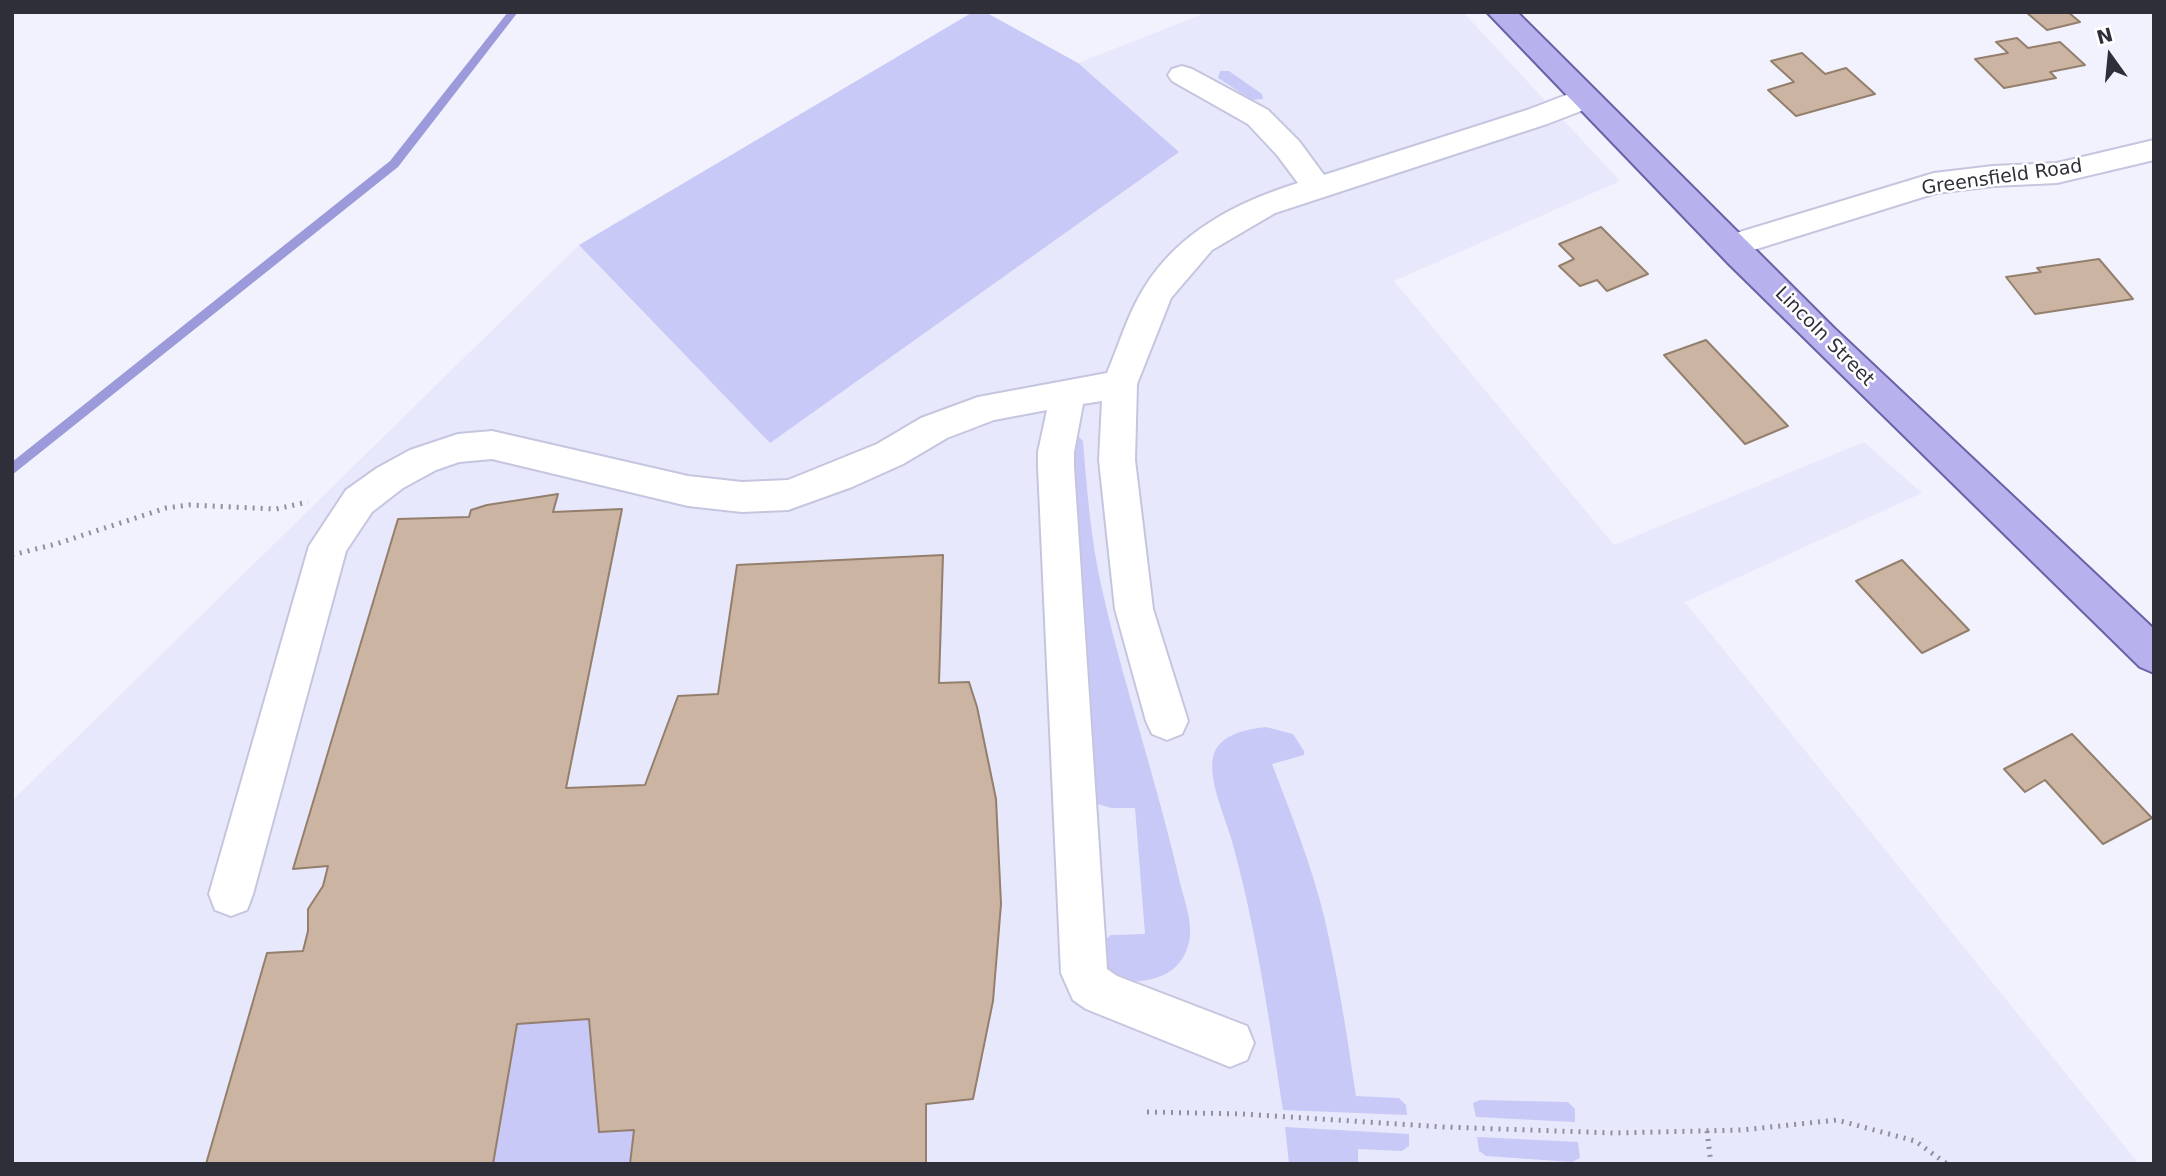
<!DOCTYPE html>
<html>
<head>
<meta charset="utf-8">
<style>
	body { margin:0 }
	#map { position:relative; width:2166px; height:1176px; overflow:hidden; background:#f1f2fd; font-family:"DejaVu Sans",sans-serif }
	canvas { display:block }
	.frame { position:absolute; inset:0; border:14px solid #2f2f39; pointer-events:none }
	.north { position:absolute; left:2075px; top:21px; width:70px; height:70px; -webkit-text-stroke:5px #fff; paint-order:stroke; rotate:345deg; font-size:19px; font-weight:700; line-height:28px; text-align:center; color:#2f2f39 }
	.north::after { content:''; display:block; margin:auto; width:24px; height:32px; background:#2f2f39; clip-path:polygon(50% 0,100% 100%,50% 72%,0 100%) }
</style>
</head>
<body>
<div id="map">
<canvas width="2166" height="1176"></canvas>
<div class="frame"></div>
<div class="north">N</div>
</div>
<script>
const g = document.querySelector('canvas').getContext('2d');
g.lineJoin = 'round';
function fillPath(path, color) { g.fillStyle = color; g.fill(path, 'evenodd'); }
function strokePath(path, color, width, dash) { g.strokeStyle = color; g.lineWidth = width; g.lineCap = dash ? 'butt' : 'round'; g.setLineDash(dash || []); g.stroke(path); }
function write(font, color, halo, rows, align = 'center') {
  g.font = font + ' "DejaVu Sans",sans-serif'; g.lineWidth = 5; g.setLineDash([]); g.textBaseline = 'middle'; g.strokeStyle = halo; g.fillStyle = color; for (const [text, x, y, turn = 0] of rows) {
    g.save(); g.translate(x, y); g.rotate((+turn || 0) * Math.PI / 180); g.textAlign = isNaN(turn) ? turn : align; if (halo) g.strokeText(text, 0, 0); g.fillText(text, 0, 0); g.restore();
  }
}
fillPath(new Path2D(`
	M973 12H985L1078 63 1208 12H1463L1620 181 1394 281 1614 545 1864 442 1922 493 1685 602 2139 1164H12V801L579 245Z`), '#e8e8fd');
fillPath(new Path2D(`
	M973 12H985L1078 63 1179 152 770 443 579 245Z
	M1220 71H1229L1262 94 1263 99 1252 100 1218 78Z
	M1078 436 1083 441C1087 491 1091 541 1102 589 1115 648 1133 706 1149 764 1160 803 1171 843 1180 883 1184 899 1191 917 1190 935 1188 958 1174 974 1152 979 1120 987 1106 975 1100 944L1111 935 1145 934 1135 808H1111L1094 803 1069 482 1073 437Z
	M1266 727 1293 734 1304 751V755L1272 764C1291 814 1311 864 1324 916 1338 976 1347 1035 1356 1096L1399 1098 1406 1105 1407 1115 1283 1110C1269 1019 1256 926 1231 838 1224 814 1205 773 1215 751 1224 733 1249 729 1266 727Z
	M589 1019 599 1131 634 1130 630 1164H493L517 1024Z
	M1480 1100 1568 1102 1575 1109V1122L1476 1117 1473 1103Z
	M1285 1127 1409 1134V1146L1402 1151 1358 1149V1164H1289Z
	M1477 1137 1578 1142 1580 1158 1572 1162 1486 1156 1479 1151Z`), '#c9c9f7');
fillPath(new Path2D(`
	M508 12H518L398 167 12 475V462L390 161Z`), '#9c9ada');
const building = new Path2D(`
	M2026 12H2068L2080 22 2047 30Z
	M2017 38 2028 48 2060 42 2085 65 2050 72 2056 78 2004 88 1975 59 2008 53 1996 42Z
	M1802 53 1825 74 1846 68 1875 94 1796 116 1768 90 1794 82 1771 61Z
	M1601 227 1648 274 1607 291 1597 280 1580 286 1559 266 1574 259 1559 244Z
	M2099 259 2133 299 2035 314 2006 277 2041 272 2037 268Z
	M1706 340 1788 426 1745 444 1664 355Z
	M558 494 553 512 622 509 566 788 645 785 678 696 718 694 737 565 943 555 939 683 969 682 977 707 996 799 1001 904 993 1001 973 1099 926 1104V1164H630L634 1130 599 1132 589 1019 517 1024 493 1164H206L267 953 303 951 308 931V909L323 886 328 866 293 869 398 519 469 517 471 510 487 505Z
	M1902 560 1969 630 1922 653 1856 581Z
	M2072 734 2152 818 2103 844 2045 780 2025 792 2004 769Z`);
fillPath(building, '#cbb5a2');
strokePath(building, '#947f6d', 2);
const minor = new Path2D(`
	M1182 66 1192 69 1268 110 1299 141 1324 175 1527 110 1574 92 1584 90 1594 92 1599 99 1594 106 1547 124 1275 213 1212 250 1171 298 1137 384 1135 460 1153 609 1188 721 1182 734 1167 740 1152 734 1146 721 1115 609 1099 460 1102 401 1083 404 1074 452V467L1107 969 1117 976 1247 1026 1254 1043 1247 1060 1230 1067 1086 1009 1073 1000 1061 973 1038 467V452L1047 410 994 420 947 438 903 464 852 487 788 510 742 512 688 506 492 459 459 462 436 470 403 488 372 512 346 551 253 894 247 910 231 916 215 910 209 894 309 546 346 490 377 468 410 450 458 434 492 431 688 476 742 482 788 480 877 444 921 418 978 397 1107 373C1119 345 1128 313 1144 288 1178 232 1237 202 1298 183L1277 155 1248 124 1172 81 1168 75 1172 69Z
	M2154 140V160L2057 183 1993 186 1936 193 1731 257 1720 254 1715 246 1720 238 1934 173 1993 166 2057 163Z`);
const major = new Path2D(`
	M1487 12H1517L1835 329 2154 629V673L2140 667 1730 265Z`);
strokePath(minor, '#c5c5df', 4);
strokePath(major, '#6863a7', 4);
strokePath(new Path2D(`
	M12 555 56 544 166 508 189 505 276 509 308 502
	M1147 1112 1243 1114 1444 1127 1614 1133 1742 1130 1837 1120 1915 1141 1947 1164
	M1707 1131 1711 1164`), '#8f909a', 5, [2, 6]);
fillPath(minor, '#fff');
fillPath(major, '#b7b2ee');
write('19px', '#2f2f39', '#fff', [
	["Greensfield Road",2002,178,-8],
	["Lincoln Street",1824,337,45]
]);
</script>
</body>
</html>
